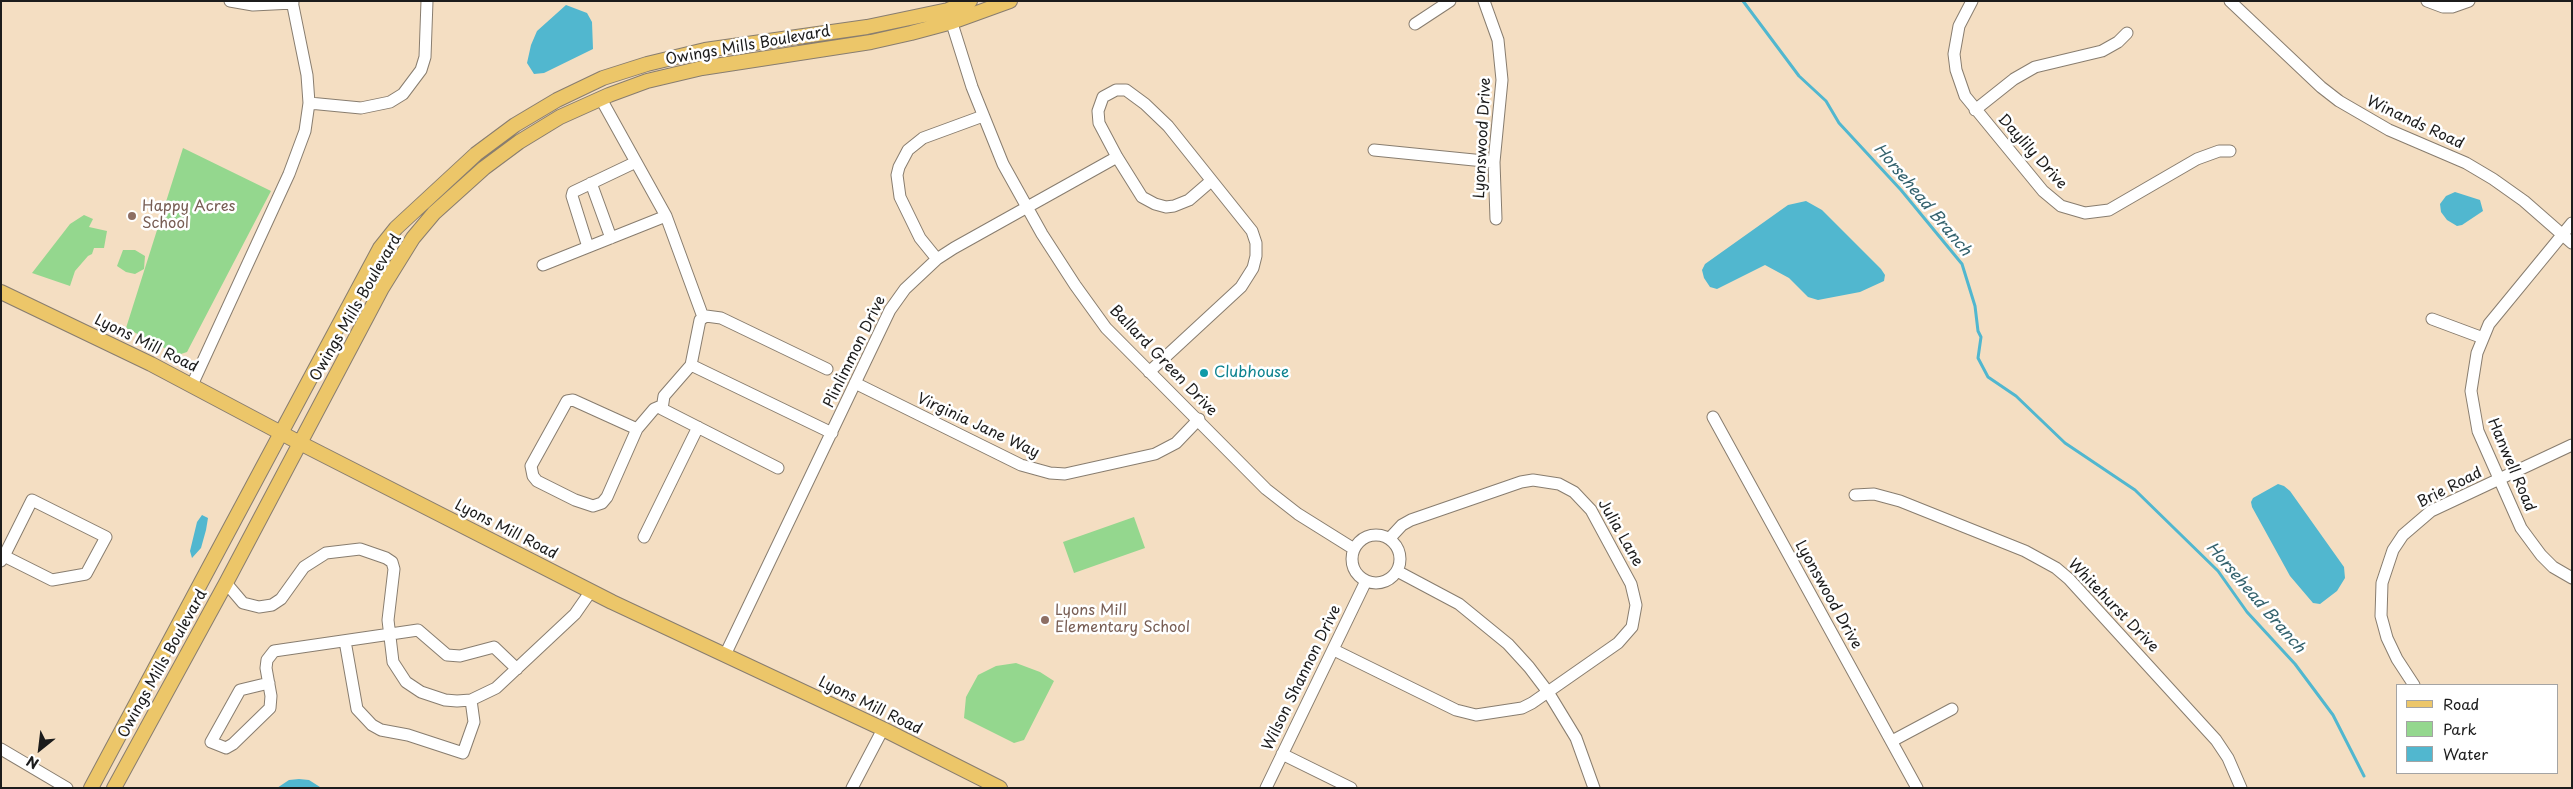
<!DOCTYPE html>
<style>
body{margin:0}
#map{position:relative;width:2573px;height:789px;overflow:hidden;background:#f4dec2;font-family:"Playpen Sans",sans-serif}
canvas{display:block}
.frame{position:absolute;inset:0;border:2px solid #1c1c1c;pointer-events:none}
.legend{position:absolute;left:2396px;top:684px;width:162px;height:90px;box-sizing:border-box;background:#fff;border:1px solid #a4a4a4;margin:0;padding:6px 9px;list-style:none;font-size:15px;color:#1c1c1c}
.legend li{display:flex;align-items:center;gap:10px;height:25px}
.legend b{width:25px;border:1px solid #a4a4a4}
.north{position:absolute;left:15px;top:724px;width:50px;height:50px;-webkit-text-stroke:4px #fff;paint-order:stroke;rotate:209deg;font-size:14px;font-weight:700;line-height:20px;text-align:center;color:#1c1c1c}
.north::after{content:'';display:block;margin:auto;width:18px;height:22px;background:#1c1c1c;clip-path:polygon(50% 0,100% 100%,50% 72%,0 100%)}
</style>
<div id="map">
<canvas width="2573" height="789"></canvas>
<div class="frame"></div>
<ul class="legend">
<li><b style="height:6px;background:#ecc669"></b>Road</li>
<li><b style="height:14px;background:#94d78e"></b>Park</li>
<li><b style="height:14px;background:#51b7cf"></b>Water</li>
</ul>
<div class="north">N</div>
</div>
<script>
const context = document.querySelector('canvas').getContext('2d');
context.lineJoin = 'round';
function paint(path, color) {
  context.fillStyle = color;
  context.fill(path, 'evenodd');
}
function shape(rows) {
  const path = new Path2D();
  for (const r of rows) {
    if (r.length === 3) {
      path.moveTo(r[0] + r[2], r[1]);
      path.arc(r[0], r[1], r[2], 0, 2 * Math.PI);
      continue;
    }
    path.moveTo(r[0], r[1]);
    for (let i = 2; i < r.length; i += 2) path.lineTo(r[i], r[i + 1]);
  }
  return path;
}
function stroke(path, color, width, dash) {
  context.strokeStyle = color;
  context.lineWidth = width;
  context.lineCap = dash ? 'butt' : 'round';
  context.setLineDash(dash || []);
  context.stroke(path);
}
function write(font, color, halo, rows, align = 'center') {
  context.font = font + ' "Playpen Sans",sans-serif';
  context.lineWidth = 5;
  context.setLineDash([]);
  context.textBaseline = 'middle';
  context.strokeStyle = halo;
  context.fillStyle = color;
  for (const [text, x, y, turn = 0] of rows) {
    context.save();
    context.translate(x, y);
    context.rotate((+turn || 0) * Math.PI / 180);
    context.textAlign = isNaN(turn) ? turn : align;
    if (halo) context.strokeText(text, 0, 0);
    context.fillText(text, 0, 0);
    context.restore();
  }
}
paint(shape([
 [183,148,271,191,187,352,178,355,126,328],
 [84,215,93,219,89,227,107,231,104,248,94,248,92,254,88,256,75,271,70,286,32,273,70,224],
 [123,250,135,250,145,256,144,269,135,274,126,272,117,266],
 [1134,517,1145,548,1074,573,1063,542],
 [1016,663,1040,672,1054,681,1024,740,1014,743,964,718,966,697,978,675,996,666]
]), '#94d78e');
paint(shape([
 [566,5,587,13,592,22,593,49,544,73,534,74,527,63,531,45,537,31],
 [2455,192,2480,200,2483,211,2462,225,2457,226,2447,220,2441,212,2440,204,2446,196],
 [1806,201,1822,210,1881,269,1885,275,1884,281,1860,292,1818,300,1808,297,1789,278,1765,265,1717,289,1710,287,1704,278,1702,270,1705,264,1788,205],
 [2278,484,2284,486,2290,491,2344,567,2345,578,2337,591,2320,604,2313,603,2290,576,2252,507,2251,502,2253,498],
 [202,515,208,518,206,530,201,548,192,558,190,551,197,522],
 [299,779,309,780,320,787,277,788,289,780]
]), '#51b7cf');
stroke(shape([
 [1743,1,1799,76,1826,101,1839,123,1901,190,1962,264,1975,306,1978,331,1981,337,1978,358,1988,377,2016,396,2065,443,2135,490,2218,571,2247,612,2295,664,2333,715,2364,776]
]), '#51b7cf', 3);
const minor = shape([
 [230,1,253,5,293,3],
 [1484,1,1498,40,1502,80,1494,162,1496,219],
 [1972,1,1959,26,1954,54,1956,70,1965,96,2043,191,2061,206,2085,213,2109,210,2197,159,2219,151,2230,151],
 [2230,1,2321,87,2339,101,2389,130,2466,163,2493,179,2524,201,2572,243],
 [2427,1,2443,7,2452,7,2469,1],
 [949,14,972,87,1003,164,1042,234,1075,285,1106,328,1266,489,1298,514,1354,549],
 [1415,24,1450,1],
 [601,99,666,216,703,317],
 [309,103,361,108,390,102,403,94,421,70,425,57,427,1],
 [1975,110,2014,79,2035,67,2102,51,2118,42,2127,33],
 [1374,150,1494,162],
 [591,183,611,238],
 [2572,223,2489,324,2477,353,2471,391,2478,431,2521,528,2541,555,2553,567,2572,578],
 [588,247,572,196,573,192,636,162],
 [937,259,920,238,900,197,897,175,899,167,908,150,923,138,983,116],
 [543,265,666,216],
 [2432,319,2483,338],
 [691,365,700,320,706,316,721,318,827,369],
 [1149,372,1241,287,1253,268,1256,256,1256,243,1252,231,1168,126,1145,104,1126,90,1116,90,1103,97,1098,111,1099,123,1117,157,1142,197,1155,204,1166,207,1174,206,1189,200,1211,181],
 [855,383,1021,465,1050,473,1065,474,1155,454,1176,443,1199,419],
 [192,385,289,174,305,131,309,103,307,75,292,1],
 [1713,417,1917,788],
 [637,429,573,400,567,401,531,466,533,476,537,481,575,500,593,506,602,503,607,497,637,429,654,409,661,406],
 [778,468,662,409,664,396,691,365,832,433],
 [1855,495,1874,494,1900,501,2025,551,2056,568,2069,579,2216,740,2228,758,2241,788],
 [1376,559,24],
 [644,537,698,427],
 [1,561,4,556,32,500,106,537,86,574,52,580,4,556],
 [1397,571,1459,604,1508,644,1529,667,1548,692,1576,738,1594,788],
 [226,583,243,603,259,607,272,605,281,599,304,567,326,553,360,549,386,558,392,562,394,569,388,620,393,662,406,682,421,692,445,700,457,701,471,700,496,688,575,614,591,591],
 [345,641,357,709,372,725,381,730,408,735,463,753,474,722,471,700],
 [1334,650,1456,710,1476,715,1522,708,1532,703,1618,643,1632,627,1636,605,1631,584,1591,510,1574,492,1559,484,1533,480,1521,482,1411,520,1402,525,1389,539],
 [725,655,890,310,905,289,937,259,954,248,1117,157],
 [269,683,240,690,211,742,226,748,233,744,270,708,271,696,266,668,267,660,274,651,418,630,447,655,460,656,494,647,517,669],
 [2414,685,2397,659,2387,638,2381,616,2382,583,2393,550,2403,535,2431,511,2572,445],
 [1892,741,1952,709],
 [1,749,67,788],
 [1282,754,1351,788],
 [852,788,883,729],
 [1266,788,1366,581]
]);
const major = shape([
 [1,292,151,364,300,443,612,602,883,729,1000,788],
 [91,788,380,248,396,228,476,154,515,125,557,100,603,78,647,64,705,50,867,27,948,10,970,1],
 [114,788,226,583,382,288,413,238,434,213,484,168,519,142,560,117,609,95,647,81,702,68,871,42,911,33,952,22,1010,1]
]);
stroke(minor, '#887d6f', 13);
stroke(major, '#887d6f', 16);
stroke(minor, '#fff', 11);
stroke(major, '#ecc669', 14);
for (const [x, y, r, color] of [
 [132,216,5,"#8d6e63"],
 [1204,373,5,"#0f9aa8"],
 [1045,620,5,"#8d6e63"]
]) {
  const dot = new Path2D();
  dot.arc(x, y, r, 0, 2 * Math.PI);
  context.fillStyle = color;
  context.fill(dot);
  stroke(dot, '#fff', 2);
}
write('15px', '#1c1c1c', '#fff', [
 ["Owings Mills Boulevard",748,46,-10],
 ["Winands Road",2415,123,25],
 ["Lyonswood Drive",1483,138,-87],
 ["Daylily Drive",2032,152,48],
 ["Owings Mills Boulevard",356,308,-60],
 ["Lyons Mill Road",146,344,26],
 ["Plinlimmon Drive",855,352,-64],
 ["Ballard Green Drive",1163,361,46],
 ["Virginia Jane Way",978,426,25],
 ["Hanwell Road",2511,465,67],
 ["Brie Road",2450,488,-27],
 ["Lyons Mill Road",506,530,27],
 ["Julia Lane",1620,533,60],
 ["Lyonswood Drive",1828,595,61],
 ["Whitehurst Drive",2113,606,46],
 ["Owings Mills Boulevard",163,664,-61],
 ["Wilson Shannon Drive",1302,678,-64],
 ["Lyons Mill Road",870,706,26]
]);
write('15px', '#785e54', '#fff', [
 ["Happy Acres",142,207],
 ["School",142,224],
 ["Lyons Mill",1055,611],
 ["Elementary School",1055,628]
], 'left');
write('15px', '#0d838f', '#fff', [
 ["Clubhouse",1214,373]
], 'left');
write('italic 16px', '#34626d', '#fff', [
 ["Horsehead Branch",1922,200,50],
 ["Horsehead Branch",2255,598,49]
]);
</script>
